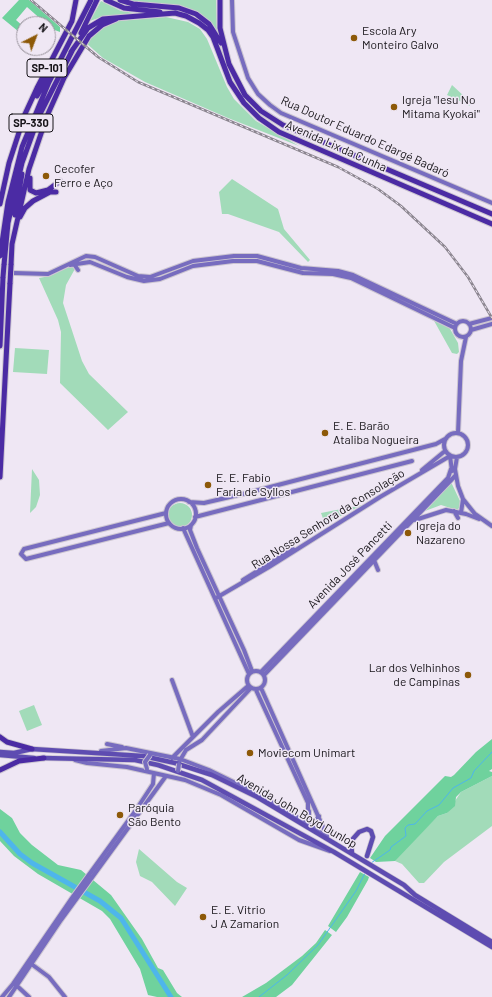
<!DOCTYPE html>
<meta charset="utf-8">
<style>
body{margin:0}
#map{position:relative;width:492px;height:997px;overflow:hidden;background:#efe7f4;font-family:Barlow,sans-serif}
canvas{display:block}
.north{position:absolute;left:16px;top:16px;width:40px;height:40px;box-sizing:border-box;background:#efe7f4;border:1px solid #99939c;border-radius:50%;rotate:42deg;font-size:11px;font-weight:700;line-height:16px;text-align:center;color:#171419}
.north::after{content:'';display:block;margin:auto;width:14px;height:18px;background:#8d5908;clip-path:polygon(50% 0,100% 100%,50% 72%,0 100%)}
</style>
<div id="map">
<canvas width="492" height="997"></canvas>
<div class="north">N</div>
</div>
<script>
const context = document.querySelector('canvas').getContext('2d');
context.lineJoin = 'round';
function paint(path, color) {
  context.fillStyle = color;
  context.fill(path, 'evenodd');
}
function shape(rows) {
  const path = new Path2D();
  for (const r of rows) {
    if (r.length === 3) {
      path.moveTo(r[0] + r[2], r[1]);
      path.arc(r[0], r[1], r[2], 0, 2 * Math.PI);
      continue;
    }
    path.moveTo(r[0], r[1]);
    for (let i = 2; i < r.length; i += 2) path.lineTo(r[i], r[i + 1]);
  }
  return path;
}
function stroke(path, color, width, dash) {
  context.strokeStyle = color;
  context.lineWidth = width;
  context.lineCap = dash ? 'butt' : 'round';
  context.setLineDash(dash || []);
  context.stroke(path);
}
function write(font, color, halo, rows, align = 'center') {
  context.font = font + ' Barlow,sans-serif';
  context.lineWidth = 3;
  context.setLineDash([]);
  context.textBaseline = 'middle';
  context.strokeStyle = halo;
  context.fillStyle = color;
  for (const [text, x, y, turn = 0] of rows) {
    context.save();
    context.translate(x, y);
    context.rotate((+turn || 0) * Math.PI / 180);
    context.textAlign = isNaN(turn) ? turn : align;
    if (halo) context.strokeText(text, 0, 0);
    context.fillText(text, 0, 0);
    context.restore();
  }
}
paint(shape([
 [123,0,216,0,217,33,199,15],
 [101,1,121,11,141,14,104,16,90,21],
 [166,17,188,22,200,29,207,39,227,87,234,99,256,121,299,146,228,118,145,82,103,58,86,43,100,27,117,21],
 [452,85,465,97,470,106,447,95],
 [232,179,278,209,284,229,310,260,308,262,279,232,228,214,222,214,219,192],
 [73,265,76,267,66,285,63,303,82,361,89,374,128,412,108,430,60,383,61,332,58,320,39,278,50,276],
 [433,319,444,323,449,327,458,343,459,352,457,354,452,353],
 [15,348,49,350,47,374,13,372],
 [32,469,39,480,40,495,36,507,30,513],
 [451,482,460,501,459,508,457,510,441,505,425,511],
 [180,515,12],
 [362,505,325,524,321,513],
 [34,705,42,725,27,731,19,711],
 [492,776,492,826,444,862,424,883,419,883,402,864,395,861,396,857,438,816,447,813,461,792],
 [139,849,177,882,187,888,175,906,152,882,140,876,136,862]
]), '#a2dbb9');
paint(shape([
 [19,0,29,0,60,27,60,32,52,29,27,7,16,20,24,27,24,36,2,18],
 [492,739,492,769,489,771,492,772,492,776,461,792,456,797,455,806,447,813,438,816,395,861,376,862,370,858,385,836,445,776,451,777,454,775,476,752],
 [0,809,12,818,20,833,32,845,58,865,81,870,111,895,142,939,158,968,163,970,177,993,182,997,157,997,148,995,140,969,110,919,102,911,38,874,14,856,0,841],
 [360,872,369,877,368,880,347,917,336,932,328,926],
 [325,930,332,935,292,985,276,997,242,997,266,983,302,956,316,943]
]), '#6fd29d');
stroke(shape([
 [371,863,390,850,391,847,406,836,405,828,408,825,415,824,427,811,439,805,453,788,471,778,474,771,492,752],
 [259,997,287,975,318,945,356,891,365,873]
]), '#4eb6eb', 1);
stroke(shape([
 [0,832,20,854,32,863,100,901,121,918,171,997]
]), '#4eb6eb', 5);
stroke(shape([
 [0,272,14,273]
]), '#cfc7d3', 4, [4, 2]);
const secondary = shape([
 [232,0,233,32,248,78,258,94,270,105,281,113,492,203],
 [74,264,78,270],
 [70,265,90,262,127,277,144,281,160,279,193,266,233,261,257,261,303,273,333,274,351,278,455,328],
 [14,273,48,274,86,256,95,257,138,276,150,277,193,261,234,256,257,256,301,268,338,271,353,275,457,324],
 [463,329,8],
 [469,324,492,318],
 [471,330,492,324],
 [456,445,12],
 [458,433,461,361,466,337],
 [450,456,452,471],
 [457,457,455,469,458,486,463,499,475,514,492,526],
 [422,470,445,451],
 [181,514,15],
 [189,502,204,503,247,493,436,444,445,439],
 [454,511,458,518],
 [166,513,24,549,21,554,26,559,169,523],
 [461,513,463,499],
 [195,517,412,461],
 [415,520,446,510,466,514,479,519],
 [191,525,190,530,197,548,244,650,252,671],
 [183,528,249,674],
 [374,560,378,570],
 [243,580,293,549],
 [216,598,269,567,380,497,450,456],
 [256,680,9],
 [261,672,448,478,451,469],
 [264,675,456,475],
 [172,680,193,737],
 [261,688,327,836],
 [256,690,308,803,308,813,299,818],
 [107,744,122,747],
 [101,751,126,748,180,759,209,770,262,796,316,829,326,837],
 [172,758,218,712,248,686],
 [75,760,87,763,127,767,185,780,221,795,299,840,330,851],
 [179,762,186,750,202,740,251,688],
 [309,811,309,821,315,821,319,816],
 [30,963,49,977,65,997],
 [16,985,29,997],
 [2,997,13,984,72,898,136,810,153,784,154,773],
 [9,997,61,920,166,776]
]);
const primary = shape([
 [0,752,14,753,32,749,143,756,175,763,212,775,257,797,404,885,415,895,492,942],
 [0,755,34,758],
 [42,758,135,760,158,765,202,780,334,852,492,947],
 [352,854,351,841,359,832,367,829,371,831,373,837,367,856]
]);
const highway = shape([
 [106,0,124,8,160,12],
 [120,0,133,4,179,8,196,14,209,24,221,43],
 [220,0,220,28,229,64,245,95,261,111,283,125,492,214],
 [81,33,97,0],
 [71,52,88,28,103,19,175,13,186,16,199,23,208,30,213,37,230,82,244,103,259,118,279,132,492,224],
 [37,96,53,68],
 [30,178,30,190,36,193,48,190,60,181],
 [0,204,9,163,25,114,37,88,72,21,76,0],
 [15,215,22,174],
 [20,217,25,208,33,201,50,192,56,192],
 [0,256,8,202,22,147,49,82,91,0],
 [4,265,8,223,22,163,39,116,73,49],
 [11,265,12,244,29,169,47,116,64,78,89,36,102,25,116,19],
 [0,346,3,277],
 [0,477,10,283],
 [0,737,7,742,32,749],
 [0,770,19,761,44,758]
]);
stroke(secondary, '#ccc5d1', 6);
stroke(primary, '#ccc5d1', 6);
stroke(highway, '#ccc5d1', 7);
stroke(secondary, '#776cbf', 4);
stroke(primary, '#5e4cb1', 4.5);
stroke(highway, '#4b2ba4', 5);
const rail = shape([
 [31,0,98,57,138,82,338,167,378,189,401,206,445,247,468,277,492,318]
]);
stroke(rail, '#8b858f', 2.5);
stroke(rail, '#efe7f4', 1, [3]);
const secondaryBridge = shape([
 [147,769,145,762,150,755],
 [178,771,179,764]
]);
const highwayBridge = shape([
 [3,277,4,265],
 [10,283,11,265]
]);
stroke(secondaryBridge, '#ccc5d1', 6, []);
stroke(highwayBridge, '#ccc5d1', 7, []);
stroke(secondaryBridge, '#776cbf', 4);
stroke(highwayBridge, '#4b2ba4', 5);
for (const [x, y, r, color] of [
 [354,38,4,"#8d5908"],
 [394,107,4,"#8d5908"],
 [46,176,4,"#8d5908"],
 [325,433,4,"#8d5908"],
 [208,485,4,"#8d5908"],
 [408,533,4,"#8d5908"],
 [468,675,4,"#8d5908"],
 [250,753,4,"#8d5908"],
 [120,815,4,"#8d5908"],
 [203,917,4,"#8d5908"]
]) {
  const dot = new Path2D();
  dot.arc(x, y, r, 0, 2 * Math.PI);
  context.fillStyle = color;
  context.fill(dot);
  stroke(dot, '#efe7f4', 1.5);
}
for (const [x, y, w] of [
 [47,68,40],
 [31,123,44]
]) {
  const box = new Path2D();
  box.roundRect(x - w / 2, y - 9, w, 18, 3);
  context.fillStyle = '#efe7f4';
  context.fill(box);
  stroke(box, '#171419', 1);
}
write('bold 11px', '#171419', null, [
 ["SP-101",47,68],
 ["SP-330",31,123]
]);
write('12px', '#171419', '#efe7f4', [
 ["Escola Ary",362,31],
 ["Monteiro Galvo",362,45],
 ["Igreja \"Iesu No",402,100],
 ["Mitama Kyokai\"",402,114],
 ["Cecofer",54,169],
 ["Ferro e Aço",54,183],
 ["E. E. Barão",333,426],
 ["Ataliba Nogueira",333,440],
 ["E. E. Fabio",216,478],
 ["Faria de Syllos",216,492],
 ["Igreja do",416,526],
 ["Nazareno",416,540],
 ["Lar dos Velhinhos",460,668,"right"],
 ["de Campinas",460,682,"right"],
 ["Moviecom Unimart",258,753],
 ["Paróquia",128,808],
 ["São Bento",128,822],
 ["E. E. Vitrio",211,910],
 ["J A Zamarion",211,924]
], 'left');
write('12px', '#171419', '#efe7f4', [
 ["Rua Doutor Eduardo Edargé Badaró",365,137,24],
 ["Avenida Lix da Cunha",336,146,24],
 ["Rua Nossa Senhora da Consolação",328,519,-32],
 ["Avenida José Pancetti",350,565,-46],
 ["Avenida John Boyd Dunlop",297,811,30]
]);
</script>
